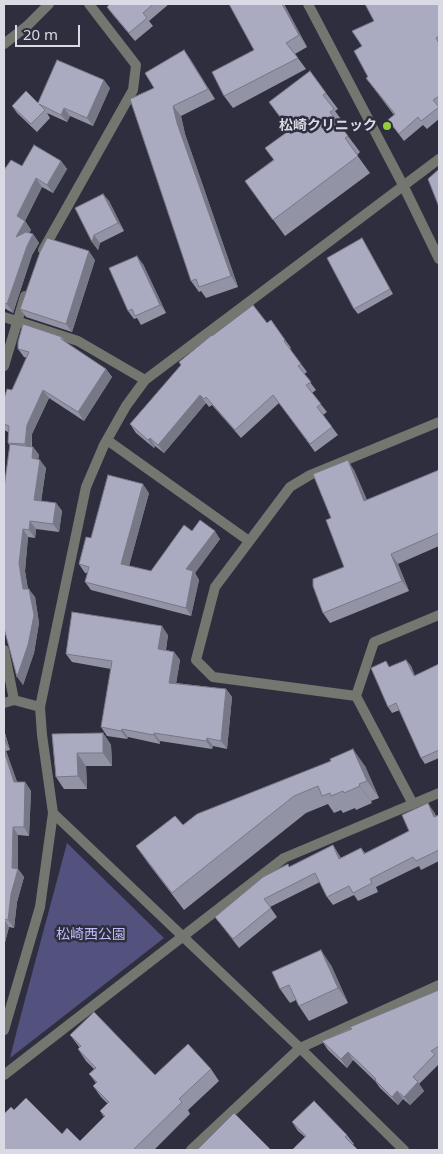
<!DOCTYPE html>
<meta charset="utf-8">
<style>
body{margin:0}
#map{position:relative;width:443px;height:1154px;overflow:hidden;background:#2e2e3f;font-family:"Noto Sans",sans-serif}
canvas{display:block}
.frame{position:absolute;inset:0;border:5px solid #dadae5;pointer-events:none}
.scale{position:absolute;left:15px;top:25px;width:65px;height:22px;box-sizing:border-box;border:2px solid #dadae5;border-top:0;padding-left:6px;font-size:15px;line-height:18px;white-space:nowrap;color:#dadae5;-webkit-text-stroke:4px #2e2e3f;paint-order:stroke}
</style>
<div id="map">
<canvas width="443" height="1154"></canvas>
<div class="frame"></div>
<div class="scale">20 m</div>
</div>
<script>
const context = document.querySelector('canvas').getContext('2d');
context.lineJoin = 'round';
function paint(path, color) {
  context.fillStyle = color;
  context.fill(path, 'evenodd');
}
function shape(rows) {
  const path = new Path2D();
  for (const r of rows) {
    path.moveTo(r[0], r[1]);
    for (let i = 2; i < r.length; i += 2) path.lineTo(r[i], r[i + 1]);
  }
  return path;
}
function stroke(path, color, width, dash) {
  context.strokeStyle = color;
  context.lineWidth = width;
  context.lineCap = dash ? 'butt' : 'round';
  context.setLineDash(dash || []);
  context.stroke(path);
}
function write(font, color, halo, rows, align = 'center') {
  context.font = font + ' "Noto Sans","Noto Sans JP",sans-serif';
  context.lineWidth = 5;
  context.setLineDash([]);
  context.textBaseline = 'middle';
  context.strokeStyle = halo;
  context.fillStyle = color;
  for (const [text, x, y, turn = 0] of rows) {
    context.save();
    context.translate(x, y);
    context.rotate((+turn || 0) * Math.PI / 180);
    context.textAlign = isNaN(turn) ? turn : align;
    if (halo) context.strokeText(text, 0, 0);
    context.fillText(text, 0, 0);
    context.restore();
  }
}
paint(shape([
 [67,843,164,938,10,1058,18,1026]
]), '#53527e');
stroke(shape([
 [4,44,27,26,49,4],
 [43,250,133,90,136,65,89,4],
 [4,317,78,341,145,380],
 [4,366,25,296],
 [107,440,249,541],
 [4,650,14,700,40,707],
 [356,696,213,677,196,660,215,587,290,487,310,475,439,422],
 [4,703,14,700],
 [413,804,356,696,374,642,439,615],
 [53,813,300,1048,404,1150],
 [4,1030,40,907,53,813,42,735,40,707,86,487,104,445,126,406,145,380,439,159],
 [4,1075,284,858,439,793],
 [191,1150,300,1048,439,985]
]), '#73776f', 10);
stroke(shape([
 [308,4,404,187,439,259]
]), '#73776f', 10);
paint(shape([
 [110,4,169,4,149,21,153,26,135,41,113,15,107,7],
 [284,4,307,47,295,54,306,69,233,108,224,96],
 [439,4,439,119,427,129,423,125,404,141,388,120,394,115,366,78,368,77,362,46,374,21],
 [184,50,215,99,181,116,185,134,238,287,206,298,201,291,199,292,191,281,154,88],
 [110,88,93,126,70,116,67,122,47,113,50,118,37,132,17,113,12,106,38,103],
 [326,93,338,109,335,111,346,126,342,128,360,152,357,155,370,173,285,236,245,181,273,160,290,131,269,102],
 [61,161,67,169,53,193,42,187,25,221,31,230,29,233,33,234,39,243,32,255,13,313,4,308,4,170,22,166],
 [103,194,109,201,124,231,100,243,98,250,92,242],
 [362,238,393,294,358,314,354,309],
 [95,260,72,332,26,317,20,309],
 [143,264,166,313,141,325,137,318,134,319,128,311],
 [271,320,291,348,290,349,307,372,304,374,316,390,312,393,327,412,323,415,338,435,315,452,279,403,241,438,212,405,209,407,206,403,164,453,155,446,154,448,136,433,130,424,212,336,267,323],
 [62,337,65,342,106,369,112,377,84,421,49,398,32,434,32,447,33,447,39,455,38,459,46,468,41,501,56,503,62,511,59,532,36,529,35,538,28,537,25,571,28,589,35,597,39,623,34,653,23,685,4,630,4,488,10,446,8,443,8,432,4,430,4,399,12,390,27,358,24,357,18,349],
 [354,470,367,500,439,470,439,546,398,564,409,591,330,623,323,613,344,567,331,518],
 [149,493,129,566,151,571,192,531,220,539,195,573,199,580,191,616,91,590,85,582,88,573,85,573,79,564,91,538],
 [168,635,166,650,174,652,180,660,176,683,226,689,232,697,227,749,213,746,212,749,160,741,160,744,128,737,127,739,107,736,101,727,111,669,72,662,66,654],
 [406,660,411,666,415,676,439,664,439,758,425,764,421,758,400,710,392,713,388,707,390,667],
 [4,730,10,750,6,751,17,782,25,782,31,791,29,836,18,835,18,869,24,877,17,902,14,928,9,927,4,946],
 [103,733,111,745,112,766,86,766,87,789,64,789,56,777,52,734],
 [365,766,379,798,371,801,372,803,356,810,355,808,343,813,341,810,334,813,328,804,306,813,184,910,148,863,136,846,183,825],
 [434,812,436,816,439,815,439,861,421,870,419,866,376,887,378,892,358,901,354,895,333,905,327,897,320,882,270,907,277,917,239,948,215,917,290,867,333,845,341,858,361,848,365,853,409,831],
 [331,965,348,1003,309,1021,299,1006,296,1000,290,1003,280,989],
 [439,990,439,1057,438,1058,439,1060,439,1064,419,1084,424,1091,410,1105,403,1099,398,1105,380,1088,375,1081,353,1060,347,1068,328,1050,322,1041],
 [70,1035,155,1075,211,1069,219,1081,188,1110,190,1114,154,1150,4,1150,14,1110,62,1134,80,1141,104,1117,100,1111,108,1104,101,1097,93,1086,96,1083,89,1074,94,1069,86,1061,78,1049,80,1048],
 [292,1122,347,1135,354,1144,353,1145,305,1137,298,1131]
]), '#9293a5');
paint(shape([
 [282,4,284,4,307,47,299,35],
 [184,50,191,60,215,99,208,89],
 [104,80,110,88,93,126,87,118],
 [173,106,181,116,185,134,238,287,231,276,177,123],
 [64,108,70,116,67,122,61,115],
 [61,161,67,169,53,193,47,185],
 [36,178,42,187,23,224,17,216],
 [103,194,109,201,124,231,118,223],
 [25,221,31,230,22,246,16,237],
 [33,234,39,243,32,255,13,313,7,304,27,246],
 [94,235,100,243,98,250,92,242],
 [89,251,95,260,72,332,66,324],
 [137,256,143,264,166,313,160,305],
 [106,369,112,377,84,421,78,412],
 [43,390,49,398,32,434,31,452,25,444,27,425],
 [200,395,206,403,164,453,158,445],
 [150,438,155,446,154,448,148,440],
 [33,447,39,455,37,467,32,458],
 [40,460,46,468,40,509,34,500],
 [348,460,354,470,371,511,364,501],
 [143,484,149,493,127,573,121,564],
 [56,503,62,511,59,532,53,524],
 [30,521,36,529,35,538,29,530],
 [23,529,28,537,25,571,29,598,23,589,19,563],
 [215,531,220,539,195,573,199,580,191,616,186,608,186,569],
 [391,554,398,564,409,591,402,581],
 [29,589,35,597,39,623,34,653,23,685,17,677],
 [162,626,168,635,164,658,158,649],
 [174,652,180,660,175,691,169,683],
 [406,660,411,666,418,683,414,676],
 [226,689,232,697,227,749,221,741],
 [122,729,128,737,127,739,121,731],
 [4,730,10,750,4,741],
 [103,733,111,745,112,766,103,753],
 [154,733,160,741,160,744,154,735],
 [207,738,213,746,212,749,206,741],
 [4,747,6,751,20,790,14,782,4,751],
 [353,749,365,766,379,798,367,781],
 [77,753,86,766,87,789,78,776],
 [25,782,31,791,29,836,24,827],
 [359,784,371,801,372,803,360,786],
 [428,803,434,812,439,825,434,817],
 [13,827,18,835,18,869,24,877,17,902,14,928,8,920,12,868],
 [333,845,338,854,345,867,339,859],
 [4,919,9,927,4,946],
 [321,950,331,965,348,1003,338,988],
 [348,1052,353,1060,347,1068,341,1059],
 [418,1082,424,1091,410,1105,404,1097],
 [397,1091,403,1099,398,1105,392,1097]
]), '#777886');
const building = shape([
 [110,4,153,4,143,13,147,18,129,33,107,7,110,4],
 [229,4,282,4,299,35,286,43,298,58,224,96,212,72,254,50,229,4],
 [365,4,439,4,439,36,436,38,439,43,439,96,433,100,439,107,421,121,418,117,399,134,388,120,395,114,366,78,368,77,354,51,362,46,352,31,374,21,365,4],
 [184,50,208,89,173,106,177,123,231,276,199,287,196,279,191,281,130,99,154,88,145,73,184,50],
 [57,60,104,80,87,118,64,108,61,115,39,104,45,110,31,124,12,106,26,91,38,103,57,60],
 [310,71,326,93,323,95,334,109,330,112,348,136,345,138,358,156,273,220,245,181,274,160,265,148,290,130,269,102,310,71],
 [34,145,61,161,47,185,36,178,17,216,25,221,16,237,26,232,33,234,27,246,7,304,4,303,4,170,11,160,22,166,34,145],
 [439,169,439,207,428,179,439,169],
 [103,194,118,223,94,235,92,242,75,208,103,194],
 [47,238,89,251,66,324,20,309,40,252,47,238],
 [362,238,390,289,354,309,327,258,362,238],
 [137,256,160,305,135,316,132,309,128,311,109,268,137,256],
 [253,305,267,323,271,320,285,340,284,341,301,364,298,366,311,382,306,385,321,404,317,407,332,427,310,444,273,395,235,430,206,397,204,399,200,395,158,445,150,438,148,440,130,424,181,365,179,362,212,335,212,336,253,305],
 [23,324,62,337,61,339,106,369,78,412,43,390,27,425,25,444,8,443,9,426,4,424,4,399,7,389,12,390,29,352,18,349,18,342,23,324],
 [10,444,33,447,32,458,40,460,34,500,56,503,53,524,30,521,29,530,23,529,19,563,23,589,29,589,34,615,28,645,17,677,4,628,4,488,10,444],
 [348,460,364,501,439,470,439,533,391,554,402,581,323,613,313,586,313,579,344,567,326,520,331,518,313,474,348,460],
 [108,475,143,484,121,564,151,571,184,525,192,531,200,520,215,531,186,569,193,571,186,608,85,582,89,567,79,564,86,537,91,538,108,475],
 [72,612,162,626,158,649,174,652,169,683,226,689,221,741,207,738,206,741,154,733,154,735,122,729,121,731,101,727,112,661,66,654,72,612],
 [406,660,414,676,439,664,439,750,421,758,396,703,388,707,371,668,386,661,389,667,406,660],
 [103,733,103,753,77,753,78,776,56,777,52,734,103,733],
 [353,749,367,781,359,784,360,786,344,793,343,791,331,796,330,793,322,796,318,786,294,796,172,893,136,846,175,816,183,825,197,814,331,761,330,759,353,749],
 [4,751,14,782,25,782,24,827,13,827,12,868,18,869,11,894,8,920,4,919,4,751],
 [428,803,434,817,439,815,439,850,416,861,413,857,370,879,372,883,353,893,349,886,327,897,315,873,264,899,271,908,233,939,215,917,263,877,288,864,289,867,333,845,339,859,361,848,364,854,409,831,402,815,428,803],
 [321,950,338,988,299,1006,289,985,280,989,272,972,321,950],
 [439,990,439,1046,431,1051,435,1054,413,1077,418,1082,404,1097,397,1091,392,1097,375,1080,376,1079,348,1052,341,1059,322,1041,352,1029,350,1027,439,990],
 [94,1012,155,1075,188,1044,211,1069,179,1099,182,1102,133,1150,4,1150,4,1114,11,1107,14,1110,26,1098,62,1134,67,1128,80,1141,105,1116,100,1111,109,1102,93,1086,97,1082,89,1074,96,1068,78,1049,81,1046,70,1035,94,1012],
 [314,1101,347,1135,345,1137,358,1150,292,1150,306,1136,292,1122,314,1101],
 [234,1113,271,1150,197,1150,234,1113]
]);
paint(building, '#aaabc0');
stroke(building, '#777886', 1);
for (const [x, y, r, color] of [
 [387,126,5,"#95cc3a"]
]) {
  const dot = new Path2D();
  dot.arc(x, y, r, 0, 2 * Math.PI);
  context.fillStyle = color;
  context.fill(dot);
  stroke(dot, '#2e2e3f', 2);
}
write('bold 14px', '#dadae5', '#2e2e3f', [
 ["松崎クリニック",377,126]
], 'right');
write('14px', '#bdbdf7', '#2e2e3f', [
 ["松崎西公園",91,935]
]);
</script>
